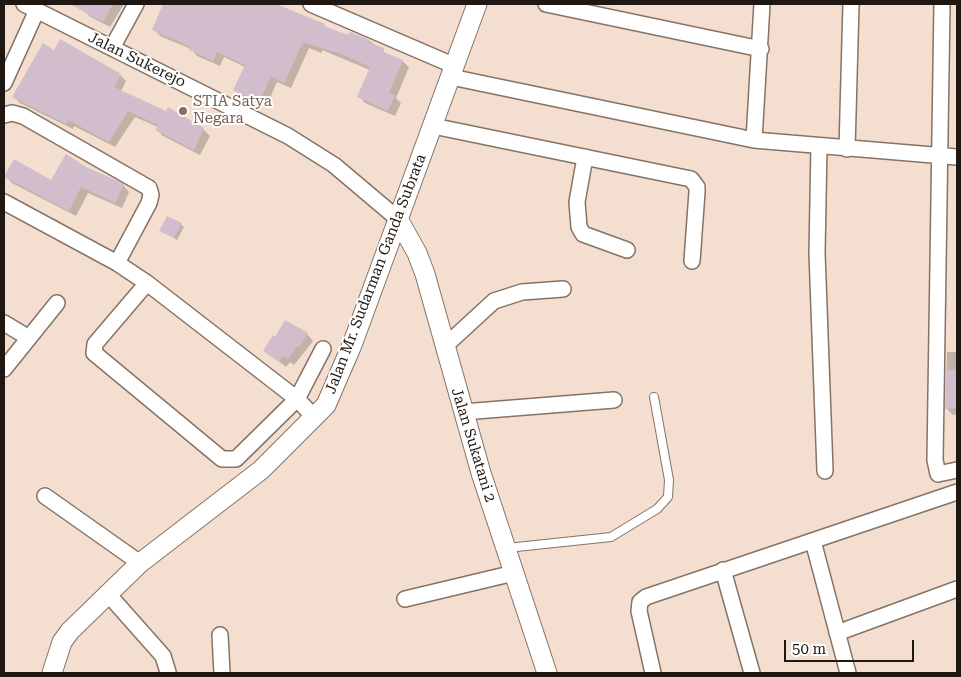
<!DOCTYPE html>
<style>
body{margin:0}
#map{position:relative;width:961px;height:677px;overflow:hidden;background:#f3decf;font-family:"Roboto Serif",serif}
canvas{display:block}
.frame{position:absolute;inset:0;border:5px solid #1f1812;pointer-events:none}
.scale{position:absolute;left:784px;top:640px;width:130px;height:22px;box-sizing:border-box;border:2px solid #1f1812;border-top:0;padding-left:6px;font-size:15px;line-height:18px;white-space:nowrap;color:#1f1812;-webkit-text-stroke:4px #fff;paint-order:stroke}
</style>
<div id="map">
<canvas width="961" height="677"></canvas>
<div class="frame"></div>
<div class="scale">50 m</div>
</div>
<script>
const context = document.querySelector('canvas').getContext('2d');
context.lineJoin = 'round';
function paint(path, color) {
  context.fillStyle = color;
  context.fill(path, 'evenodd');
}
function shape(rows) {
  const path = new Path2D();
  for (const r of rows) {
    path.moveTo(r[0], r[1]);
    for (let i = 2; i < r.length; i += 2) path.lineTo(r[i], r[i + 1]);
  }
  return path;
}
function stroke(path, color, width, dash) {
  context.strokeStyle = color;
  context.lineWidth = width;
  context.lineCap = dash ? 'butt' : 'round';
  context.setLineDash(dash || []);
  context.stroke(path);
}
function write(font, color, halo, rows, align = 'center') {
  context.font = font + ' "Roboto Serif",serif';
  context.lineWidth = 4;
  context.setLineDash([]);
  context.textBaseline = 'middle';
  context.strokeStyle = halo;
  context.fillStyle = color;
  for (const [text, x, y, turn = 0] of rows) {
    context.save();
    context.translate(x, y);
    context.rotate((+turn || 0) * Math.PI / 180);
    context.textAlign = isNaN(turn) ? turn : align;
    if (halo) context.strokeText(text, 0, 0);
    context.fillText(text, 0, 0);
    context.restore();
  }
}
paint(shape([
 [86,4,124,4,110,27,89,16,83,9],
 [168,4,274,4,324,25,329,30,368,40,390,56,402,61,409,67,396,98,401,103,395,116,365,103,359,96,370,70,322,50,322,53,309,48,291,88,277,82,266,107,241,96,235,90,245,67,224,57,220,66,197,56,191,49,160,36,154,29],
 [54,51,120,75,126,81,121,91,203,129,210,136,200,155,163,136,157,130,158,127,135,117,115,147,74,126,73,129,20,103,14,97],
 [86,168,123,185,129,192,122,208,88,193,76,216,12,183,6,177,52,181],
 [181,224,184,227,177,240,161,230],
 [307,334,313,341,294,365,290,362,286,367,265,350,276,339],
 [947,352,957,352,957,414,953,415,946,408]
]), '#0003');
paint(shape([
 [70,4,113,4,103,22],
 [163,4,276,4,325,24,324,26,348,35,350,32,368,39,368,42,384,48,383,52,403,60,389,93,395,95,388,111,357,97,370,67,341,54,303,42,284,83,271,76,259,102,233,90,245,65,217,52,213,61,189,50,191,47,152,30],
 [60,39,121,74,114,87,166,111,168,107,204,128,194,150,155,130,158,125,128,111,109,142,68,120,66,124,12,97,43,43,54,50],
 [66,154,86,167,124,184,115,203,81,187,69,211,4,177,14,159,51,180],
 [167,216,182,223,174,238,159,231],
 [285,320,308,333,299,347,297,346,288,359,283,356,279,362,263,351,273,335,275,337],
 [946,370,957,370,957,408,945,409]
]), '#d2bdcc');
const service = shape([
 [507,548,611,537,657,509,668,497,669,480,654,397]
]);
const minor = shape([
 [24,4,288,136,334,165,398,219],
 [311,4,455,66],
 [546,4,761,49],
 [942,4,935,460,938,474,957,470],
 [112,48,136,4],
 [451,77,754,140,957,157],
 [4,83,37,10],
 [4,115,12,113,23,116,149,188,151,195,149,203,117,263],
 [433,126,691,179,697,187,697,192,692,261],
 [754,140,762,4],
 [819,146,817,253,825,471],
 [847,149,851,4],
 [585,157,577,202,579,227,583,234,627,250],
 [4,202,117,263,147,283,297,399,315,418],
 [147,283,95,344,94,353,222,459,236,459,297,399,323,349],
 [4,323,29,338],
 [444,347,494,301,522,292,563,289],
 [4,369,57,303],
 [463,412,614,400],
 [45,496,140,563],
 [813,541,848,673],
 [723,570,752,673],
 [108,594,163,656,168,672],
 [405,599,514,573],
 [837,633,957,589],
 [220,635,222,673],
 [653,673,639,611,640,602,646,597,957,492]
]);
const tertiary = shape([
 [398,219,417,253,425,274,481,473,547,673],
 [52,673,62,642,70,631,140,563,261,470,326,405,352,345,477,4]
]);
stroke(service, '#857365', 10);
stroke(minor, '#857365', 18);
stroke(tertiary, '#857365', 21);
stroke(service, '#fff', 8);
stroke(minor, '#fff', 15);
stroke(tertiary, '#fff', 19);
for (const [x, y, r, color] of [
 [183,111,5,"#8d6e63"]
]) {
  const dot = new Path2D();
  dot.arc(x, y, r, 0, 2 * Math.PI);
  context.fillStyle = color;
  context.fill(dot);
  stroke(dot, '#fff', 2);
}
write('15px', '#1f1812', '#fff', [
 ["Jalan Sukerejo",137,60,26],
 ["Jalan Mr. Sudarman Ganda Subrata",376,274,-69],
 ["Jalan Sukatani 2",473,445,73]
]);
write('15px', '#785e54', '#fff', [
 ["STIA Satya",193,102],
 ["Negara",193,119]
], 'left');
</script>
